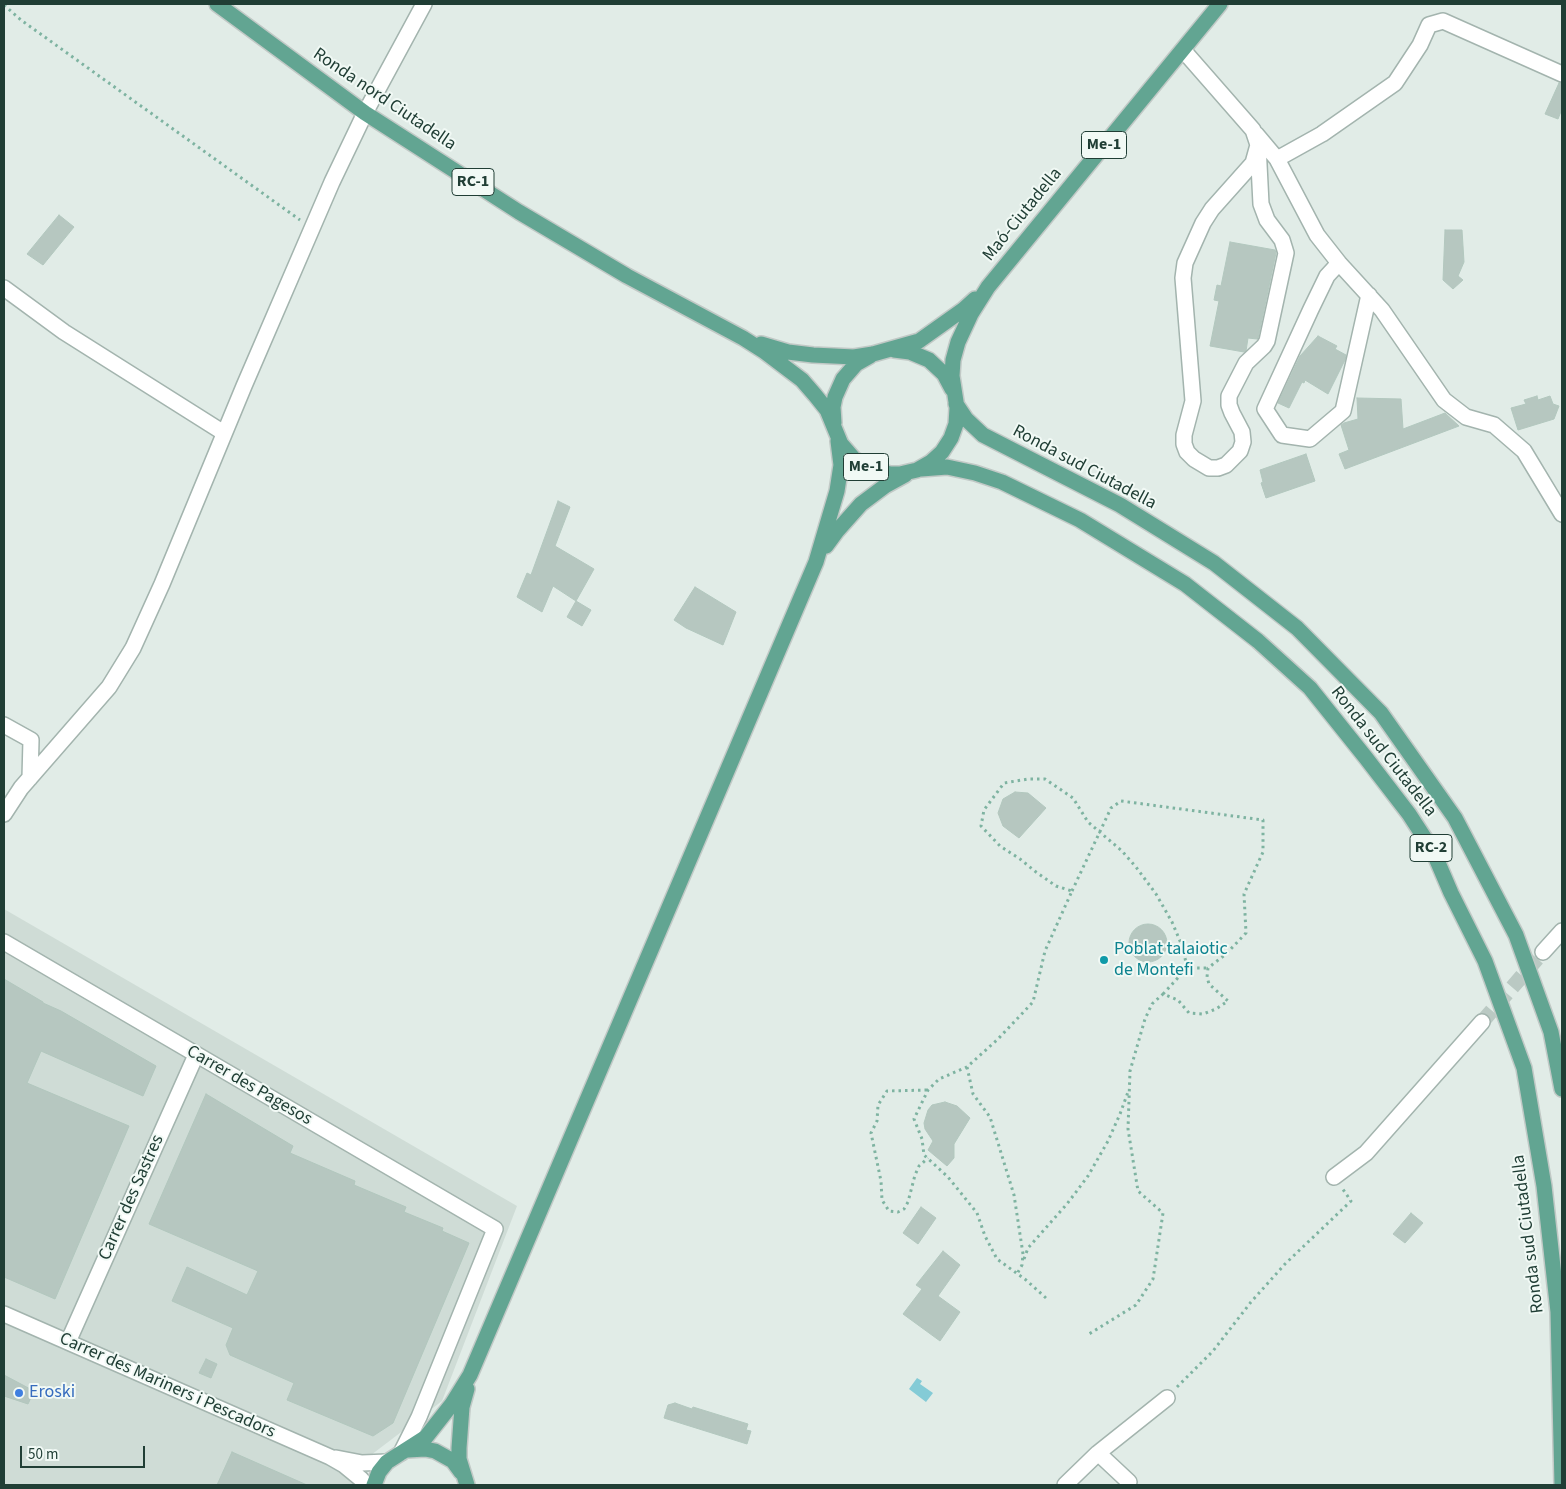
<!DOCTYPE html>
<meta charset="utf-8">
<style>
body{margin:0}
#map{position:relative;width:1566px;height:1489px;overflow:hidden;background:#e1ece7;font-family:"Source Sans 3",sans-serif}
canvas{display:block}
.frame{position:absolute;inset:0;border:5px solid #203e35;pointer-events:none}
.scale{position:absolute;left:20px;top:1446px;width:125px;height:22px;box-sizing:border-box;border:2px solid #203e35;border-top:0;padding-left:6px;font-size:15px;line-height:18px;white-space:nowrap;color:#203e35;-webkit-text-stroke:4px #f1f9f5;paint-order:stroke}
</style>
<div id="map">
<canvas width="1566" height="1489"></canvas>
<div class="frame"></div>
<div class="scale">50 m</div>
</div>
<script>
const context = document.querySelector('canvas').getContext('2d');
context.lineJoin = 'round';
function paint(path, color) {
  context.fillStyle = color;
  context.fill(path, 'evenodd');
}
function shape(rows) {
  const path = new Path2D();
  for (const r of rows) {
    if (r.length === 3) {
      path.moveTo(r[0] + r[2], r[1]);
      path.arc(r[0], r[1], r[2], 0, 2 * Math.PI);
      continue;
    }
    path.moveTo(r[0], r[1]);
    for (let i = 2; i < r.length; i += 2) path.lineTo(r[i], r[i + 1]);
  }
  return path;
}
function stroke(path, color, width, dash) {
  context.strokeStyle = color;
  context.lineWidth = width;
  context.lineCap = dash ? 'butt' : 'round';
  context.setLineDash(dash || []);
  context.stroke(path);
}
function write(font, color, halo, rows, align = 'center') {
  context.font = font + ' "Source Sans 3",sans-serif';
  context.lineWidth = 4;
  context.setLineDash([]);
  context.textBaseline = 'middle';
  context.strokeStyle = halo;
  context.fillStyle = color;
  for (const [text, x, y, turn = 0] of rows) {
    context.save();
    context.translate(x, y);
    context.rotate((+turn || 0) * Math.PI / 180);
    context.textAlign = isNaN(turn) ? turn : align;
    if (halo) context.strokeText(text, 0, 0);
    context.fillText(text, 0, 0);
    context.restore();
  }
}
paint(shape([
 [4,909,517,1206,442,1401,371,1455,360,1485,4,1485]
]), '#cfdcd6');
paint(shape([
 [917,1378,922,1381,920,1384,933,1393,926,1402,909,1389]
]), '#84cbd6');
const building = shape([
 [1559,83,1562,83,1562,109,1558,119,1545,114,1559,83],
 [59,215,74,227,43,265,27,254,59,215],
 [1445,230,1462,230,1464,262,1458,276,1463,280,1453,289,1443,280,1445,230],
 [1230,242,1275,250,1276,253,1258,338,1257,339,1248,338,1246,351,1244,352,1210,346,1219,301,1214,300,1217,285,1221,286,1230,242],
 [1318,336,1337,346,1335,349,1346,355,1345,360,1328,394,1305,380,1304,383,1302,382,1289,408,1278,403,1300,356,1318,336],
 [1537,396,1538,400,1550,396,1553,404,1559,406,1554,419,1518,430,1511,408,1526,404,1524,400,1537,396],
 [1357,398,1401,399,1403,429,1445,413,1459,426,1345,469,1339,454,1349,450,1341,425,1344,423,1358,419,1357,398],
 [1306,454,1315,481,1266,498,1261,483,1263,482,1260,470,1306,454],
 [558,501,570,507,555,546,594,569,576,601,553,586,542,612,517,597,527,573,531,575,558,501],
 [695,587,736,612,723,645,686,628,674,620,695,587],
 [576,601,591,610,582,626,567,617,576,601],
 [1015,792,1028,793,1046,808,1019,838,1003,826,998,813,1003,799,1015,792],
 [1148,943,19],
 [4,979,43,1002,43,1003,61,1011,156,1066,143,1096,41,1051,27,1083,129,1126,55,1299,4,1277,4,979],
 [206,1094,293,1146,290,1153,355,1181,354,1185,406,1207,404,1212,443,1228,442,1231,469,1243,393,1423,373,1436,287,1400,294,1383,230,1355,226,1345,233,1328,172,1301,187,1267,247,1295,258,1271,149,1224,206,1094],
 [945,1102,957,1106,970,1118,954,1144,954,1158,947,1166,928,1150,933,1141,925,1129,924,1123,928,1110,932,1105,945,1102],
 [921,1207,936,1218,918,1244,903,1233,921,1207],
 [1411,1213,1423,1223,1405,1243,1393,1234,1411,1213],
 [943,1251,960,1265,938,1296,960,1312,940,1341,903,1314,922,1289,916,1285,943,1251],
 [206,1359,217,1364,211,1378,199,1373,206,1359],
 [4,1375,34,1391,28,1404,4,1396,4,1375],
 [675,1403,692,1409,693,1407,748,1424,746,1430,751,1431,747,1444,664,1418,668,1405,675,1403],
 [232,1452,307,1485,217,1485,232,1452]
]);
paint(building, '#b6c7c0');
stroke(building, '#b2c7be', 1);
stroke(shape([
 [1482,1022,1543,952]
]), '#bac9c3', 15, [15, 8]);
const minor = shape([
 [1183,50,1253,130,1258,145,1253,163,1212,209,1203,223,1185,263,1183,278,1193,401,1184,435,1184,444,1187,452,1194,459,1209,468,1218,468,1226,465,1240,451,1243,442,1242,432,1232,413,1229,405,1229,396,1246,363,1264,346,1267,341,1286,253,1282,240,1267,220,1261,204,1258,145],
 [1256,134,1277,159,1322,134,1395,83,1420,45,1429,25,1443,21,1562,74],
 [1277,159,1317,235,1339,263,1382,310,1444,400,1466,417,1494,425,1524,451,1562,514],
 [1339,263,1327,276,1311,309,1265,409,1282,435,1310,439,1343,411,1369,295],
 [4,288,64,332,224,433],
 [4,725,31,740,30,778],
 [4,814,21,788,109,687,133,648,162,584,244,386,332,182,365,113,424,4],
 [4,942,495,1229,419,1417,401,1453],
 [1543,952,1562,931],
 [1334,1177,1366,1153,1482,1022],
 [4,1314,330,1457,344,1465,361,1479,366,1485],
 [68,1342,196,1055],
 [1098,1453,1129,1482],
 [336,1458,362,1463,387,1462],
 [1065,1485,1098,1453,1167,1398]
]);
const major = shape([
 [217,4,365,113,519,212,627,276,743,338,765,352,802,380,815,395,827,410,841,444,854,459,871,469,890,474,900,474,917,470,931,462,942,452,951,438,956,424,957,408,952,376,953,360,958,342,971,314,988,287,1220,4],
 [761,344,788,352,813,355,854,357,873,354,919,341,964,309,975,299],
 [894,350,910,352,929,360,944,374,952,389],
 [956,404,966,419,983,435,1120,505,1214,563,1297,628,1381,713,1455,818,1516,935,1551,1032,1562,1089],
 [834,423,833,407,835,397,843,379,856,364,870,356],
 [921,469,947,467,975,473,1002,482,1080,520,1185,584,1258,641,1310,688,1366,758,1409,814,1433,851,1451,893,1485,961,1524,1068,1544,1186,1558,1312,1562,1485],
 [826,546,837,531,861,504,885,486,905,475],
 [408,1450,425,1449,435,1451,453,1461,461,1472],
 [374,1485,379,1472,387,1462,426,1437,452,1404,470,1375,816,562,837,491,841,465,838,441],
 [467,1485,459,1459,459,1448,462,1407,467,1389]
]);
stroke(minor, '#a3b4ae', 18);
stroke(major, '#c1c9c6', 18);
stroke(shape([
 [4,5,21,20,300,220],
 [1072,891,1111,808,1121,801,1263,820,1263,852,1244,894,1246,933,1226,954,1208,968,1207,977,1209,984,1228,1001,1216,1009,1203,1014,1189,1013,1178,1000,1163,994,1152,1004,1145,1019,1130,1071,1128,1129,1138,1191,1163,1213,1153,1279,1136,1305,1089,1334],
 [1163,994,1187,968,1208,968],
 [967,1067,973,1094,990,1117,1014,1195,1023,1254,1022,1265,1017,1274],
 [927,1090,887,1091,878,1105,877,1121,871,1133,881,1181,882,1200,889,1211,898,1212,904,1209,908,1202,915,1175,919,1166,928,1158],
 [1024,1259,1028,1248,1067,1204,1088,1176,1108,1141,1120,1114,1128,1092],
 [1046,1298,1026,1280,997,1259,985,1236,977,1213,948,1177,924,1155,922,1139,914,1119,928,1090,939,1079,967,1067,998,1039,1033,1002,1045,951,1072,891,1056,886,1036,872,1020,859,1000,846,981,826,984,810,1004,783,1028,779,1045,779,1073,798,1088,822,1122,851,1136,867,1156,894,1172,922,1183,948,1187,968],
 [1177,1387,1213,1351,1251,1302,1285,1264,1351,1201,1342,1188]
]), '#7eb3a1', 3, [2.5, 4]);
stroke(minor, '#fff', 15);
stroke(major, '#62a592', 15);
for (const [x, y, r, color] of [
 [1104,960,5,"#0f9aa8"],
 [19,1393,5,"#3f7fe0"]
]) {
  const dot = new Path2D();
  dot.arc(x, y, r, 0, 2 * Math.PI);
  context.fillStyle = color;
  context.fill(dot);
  stroke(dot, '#f1f9f5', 2);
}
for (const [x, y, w] of [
 [1104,145,45],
 [473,182,42],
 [866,467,45],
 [1431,848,42]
]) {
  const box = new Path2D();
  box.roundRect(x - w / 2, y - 13.5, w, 27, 4);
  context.fillStyle = '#f1f9f5';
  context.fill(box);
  stroke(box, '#203e35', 1);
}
write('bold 16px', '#203e35', null, [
 ["Me-1",1104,145],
 ["RC-1",473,182],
 ["Me-1",866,467],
 ["RC-2",1431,848]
]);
write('18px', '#203e35', '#f1f9f5', [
 ["Ronda nord Ciutadella",384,100,34],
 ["Maó-Ciutadella",1023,215,-51],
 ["Ronda sud Ciutadella",1084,468,28],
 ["Ronda sud Ciutadella",1383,752,52],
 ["Carrer des Pagesos",249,1086,30],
 ["Carrer des Sastres",132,1198,-66],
 ["Ronda sud Ciutadella",1529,1234,-97],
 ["Carrer des Mariners i Pescadors",167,1386,24]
]);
write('18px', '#0d838f', '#f1f9f5', [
 ["Poblat talaiotic",1114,950],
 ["de Montefi",1114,971]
], 'left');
write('18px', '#366cbe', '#f1f9f5', [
 ["Eroski",29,1393]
], 'left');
</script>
